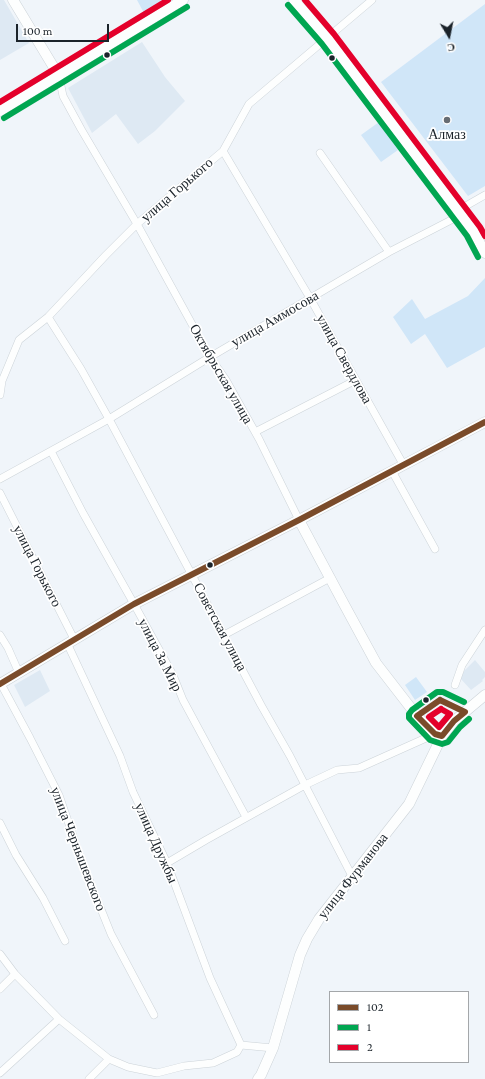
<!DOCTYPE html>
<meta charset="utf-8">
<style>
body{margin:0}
#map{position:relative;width:485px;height:1079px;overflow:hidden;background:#f0f5fa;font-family:"Crimson Pro",serif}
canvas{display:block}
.legend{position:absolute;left:329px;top:991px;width:140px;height:72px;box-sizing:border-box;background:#fff;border:1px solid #a4a7aa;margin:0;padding:5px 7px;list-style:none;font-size:12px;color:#1b232a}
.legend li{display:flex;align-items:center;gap:8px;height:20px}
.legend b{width:20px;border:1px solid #a4a7aa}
.north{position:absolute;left:429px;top:16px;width:40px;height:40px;-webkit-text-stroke:3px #fff;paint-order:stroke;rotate:170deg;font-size:11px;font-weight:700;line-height:16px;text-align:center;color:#1b232a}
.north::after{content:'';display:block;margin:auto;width:14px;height:18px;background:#1b232a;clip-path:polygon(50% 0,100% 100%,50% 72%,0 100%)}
.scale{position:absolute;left:16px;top:24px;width:93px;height:18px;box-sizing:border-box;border:2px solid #1b232a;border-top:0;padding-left:5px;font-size:12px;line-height:14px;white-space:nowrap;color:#1b232a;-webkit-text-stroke:3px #fff;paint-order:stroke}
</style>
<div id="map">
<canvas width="485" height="1079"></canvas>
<ul class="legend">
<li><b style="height:5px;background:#7a4b2a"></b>102</li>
<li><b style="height:5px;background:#00a651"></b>1</li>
<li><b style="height:5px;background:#e4002b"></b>2</li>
</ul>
<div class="north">С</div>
<div class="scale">100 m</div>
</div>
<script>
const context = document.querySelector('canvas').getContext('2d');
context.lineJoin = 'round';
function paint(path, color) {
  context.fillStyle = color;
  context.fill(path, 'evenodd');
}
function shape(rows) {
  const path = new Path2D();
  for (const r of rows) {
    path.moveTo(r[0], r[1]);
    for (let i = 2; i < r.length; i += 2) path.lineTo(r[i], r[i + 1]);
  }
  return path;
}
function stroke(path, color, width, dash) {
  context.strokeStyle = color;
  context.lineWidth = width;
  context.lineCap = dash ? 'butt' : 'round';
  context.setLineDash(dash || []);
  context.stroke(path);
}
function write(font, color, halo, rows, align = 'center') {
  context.font = font + ' "Crimson Pro",serif';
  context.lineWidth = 3.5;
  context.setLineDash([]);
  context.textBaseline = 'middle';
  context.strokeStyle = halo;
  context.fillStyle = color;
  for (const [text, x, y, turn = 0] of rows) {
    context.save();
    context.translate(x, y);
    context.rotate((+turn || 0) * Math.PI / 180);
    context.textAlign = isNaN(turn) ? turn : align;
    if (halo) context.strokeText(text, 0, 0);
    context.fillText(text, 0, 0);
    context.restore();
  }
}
paint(shape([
 [0,0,4,0,29,43,0,60],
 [142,42,165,77,185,101,155,131,138,144,116,114,92,133,68,88],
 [475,660,485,672,485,677,482,680,483,681,471,690,460,678,464,671],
 [40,670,50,691,25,707,14,685]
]), '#dee9f3');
paint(shape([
 [137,0,165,0,144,13],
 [485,4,485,186,468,196,381,82],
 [379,122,398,150,381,162,361,135],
 [485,278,485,347,447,368,425,334,411,344,393,317,412,299,425,319,468,296],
 [416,677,427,692,415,700,405,685]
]), '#d0e6f8');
const street = shape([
 [59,76,63,96,81,129,137,224,210,357,226,380,259,439,299,520],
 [223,151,310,298,403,464],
 [320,153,389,252],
 [48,317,81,369,109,419,261,705,290,756,353,878],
 [0,395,2,381,19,340,48,317,106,255,137,224,223,151,249,104,372,0],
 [255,432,356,380],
 [51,451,83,513,134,604,173,675,183,700,246,817],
 [392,471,435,549],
 [0,479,109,419,210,357,389,252,455,218,457,211,485,195],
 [0,493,74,639],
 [0,635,8,648,19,673],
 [224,635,330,578],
 [67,643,120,756,133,792,167,863,210,978,241,1045],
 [1,684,30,738,59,795,82,862,111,934,154,1015],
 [455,685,462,665,485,630],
 [0,823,16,855,43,898,65,941],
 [167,863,206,840,305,785,337,770,359,768,435,734],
 [0,954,15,974,59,1019,109,1059,128,1067,157,1073,184,1066,213,1063,237,1052,241,1045,273,1048],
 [0,989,15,974],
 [0,1073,59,1019],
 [89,1079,109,1059]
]);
const secondary = shape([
 [13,0,59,76],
 [294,0,328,39,474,232,485,253],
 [0,111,183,0],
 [299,520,345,606,376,663,417,716,435,734,442,736],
 [0,684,134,604,299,520,485,422],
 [258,1079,261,1075,273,1048,300,955,307,939,319,919,409,804,442,736,454,721,485,695]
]);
stroke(street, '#ccd3d8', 8);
stroke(secondary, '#ccd3d8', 11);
stroke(street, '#fdfefe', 7);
stroke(secondary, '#fdfefe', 10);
stroke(shape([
 [0,684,134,604,299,520,485,422],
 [440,700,465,712,454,721,442,736,435,734,417,716,440,700]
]), '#7a4b2a', 6);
stroke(shape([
 [288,5,322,44,467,236,478,257],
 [4,118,187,7],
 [464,702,443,692,437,692,412,710,409,714,409,718,430,740,442,744,448,742,460,727,469,719]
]), '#00a651', 6);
stroke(shape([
 [305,0,334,34,480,227,485,236],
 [0,102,168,0],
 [441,709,450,714,439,727,429,717,441,709]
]), '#e4002b', 6);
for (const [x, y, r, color] of [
 [107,55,3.5,"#1b232a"],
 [332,58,3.5,"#1b232a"],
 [447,120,4,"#666c73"],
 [210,565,3.5,"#1b232a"],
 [426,700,3.5,"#1b232a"]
]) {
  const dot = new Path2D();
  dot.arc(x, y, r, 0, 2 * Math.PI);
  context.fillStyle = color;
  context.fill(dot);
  stroke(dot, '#fff', 1.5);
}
write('14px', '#1b232a', '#fff', [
 ["Алмаз",447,135]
]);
write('14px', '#1b232a', '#fff', [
 ["улица Горького",177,190,-41],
 ["улица Аммосова",275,319,-30],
 ["улица Свердлова",344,359,61],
 ["Октябрьская улица",221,374,60],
 ["улица Горького",37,566,63],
 ["Советская улица",220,627,62],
 ["улица За Мир",160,655,63],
 ["улица Дружбы",156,843,66],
 ["улица Чернышевского",78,849,69],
 ["улица Фурманова",353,876,-52]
]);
</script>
